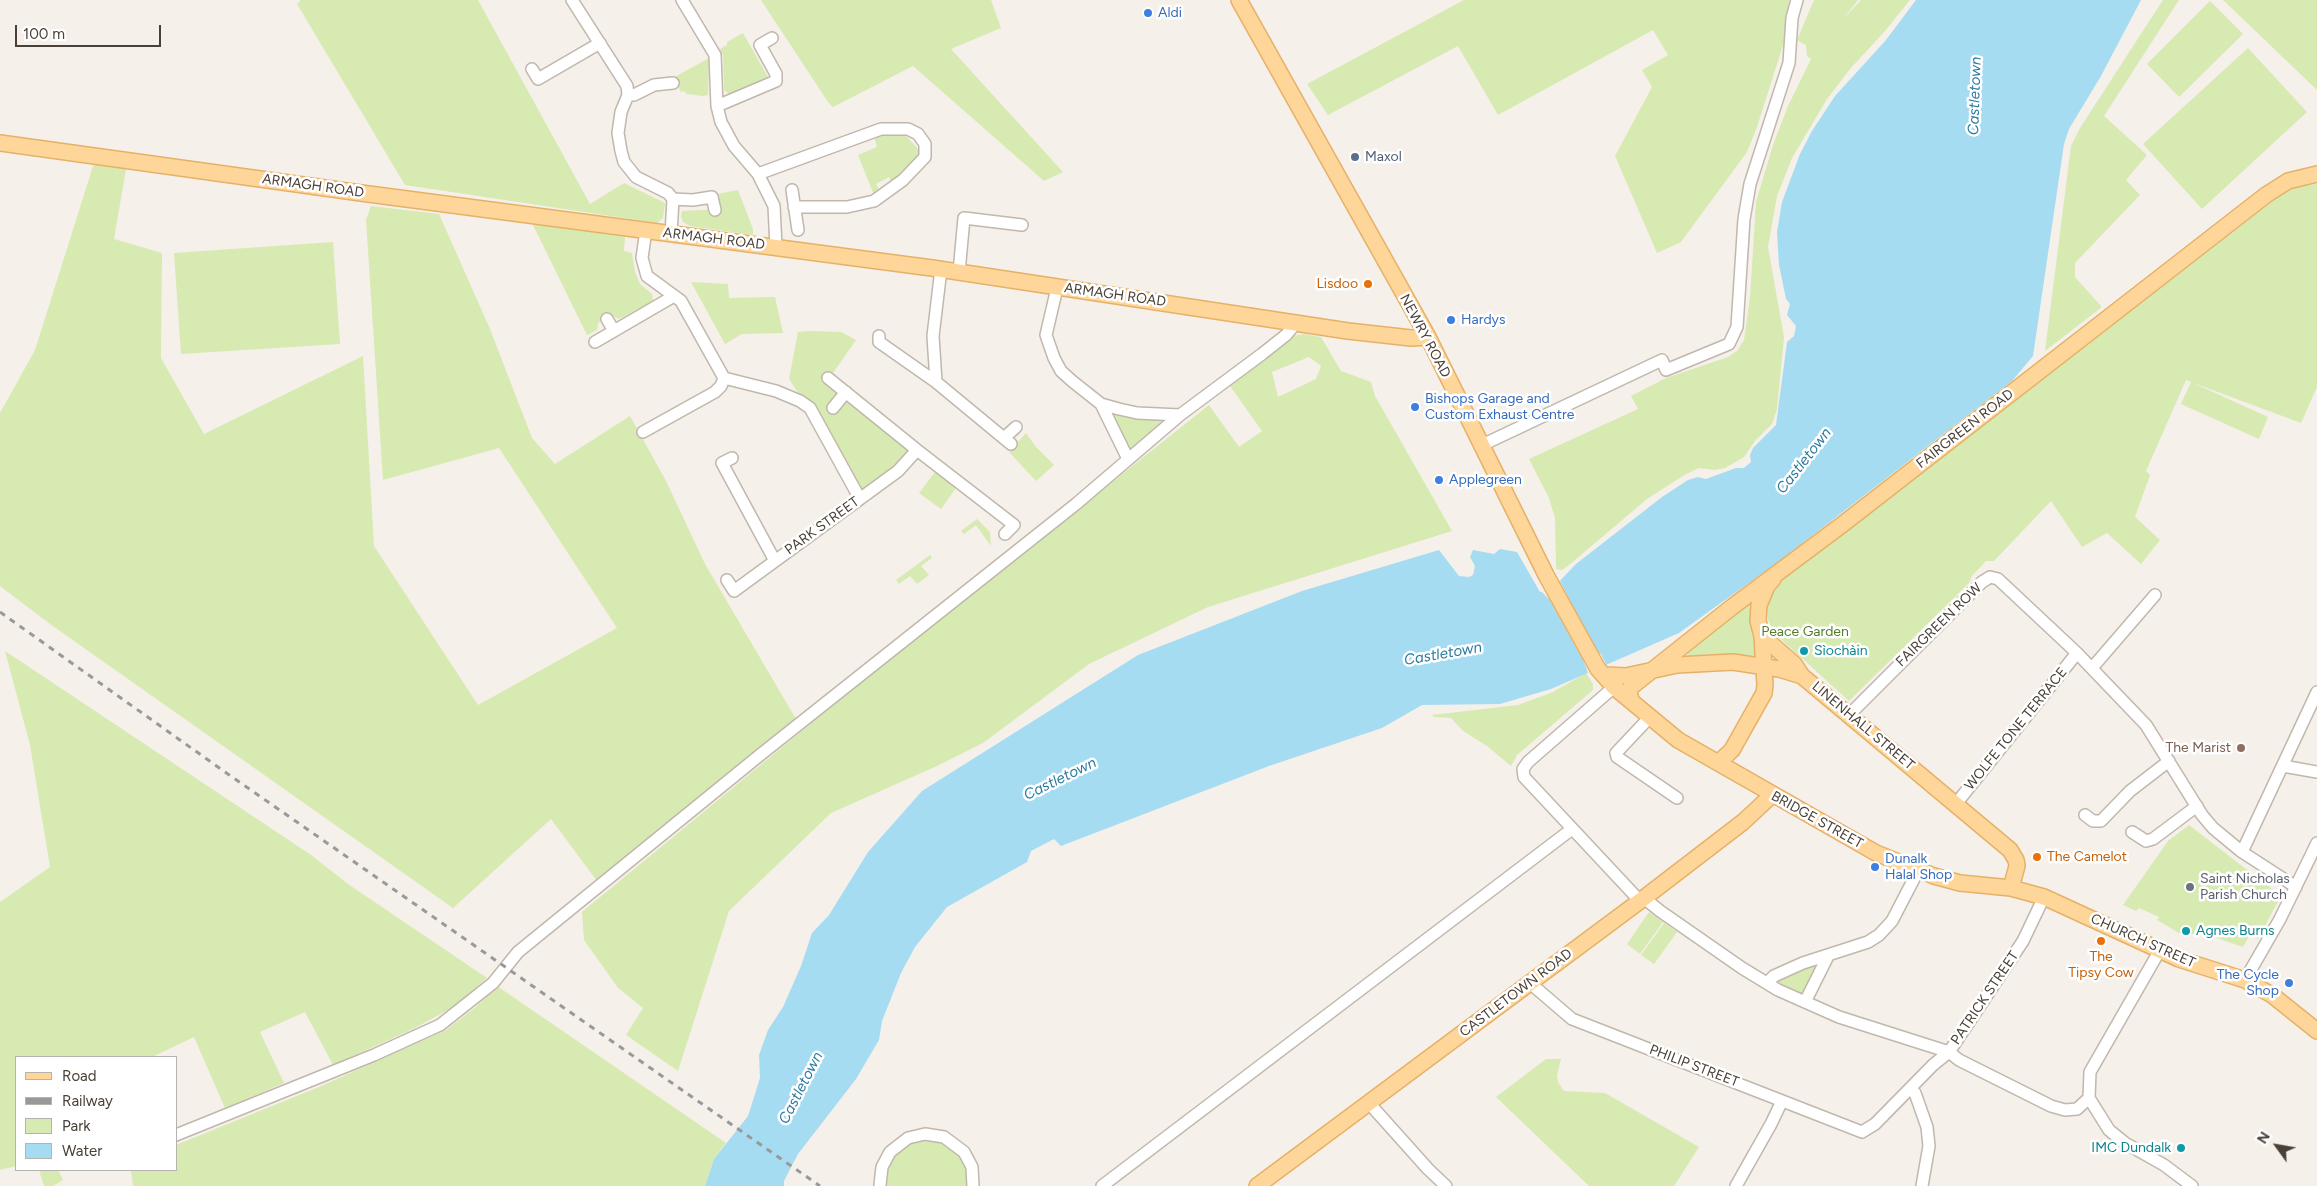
<!DOCTYPE html>
<meta charset="utf-8">
<style>
body{margin:0}
#map{position:relative;width:2317px;height:1186px;overflow:hidden;background:#f5f0ea;font-family:Figtree,sans-serif}
canvas{display:block}
.legend{position:absolute;left:15px;top:1056px;width:162px;height:115px;box-sizing:border-box;background:#fff;border:1px solid #b6b3af;margin:0;padding:6px 9px;list-style:none;font-size:15px;color:#494038}
.legend li{display:flex;align-items:center;gap:10px;height:25px}
.legend b{width:25px;border:1px solid #b6b3af}
.north{position:absolute;left:2252px;top:1121px;width:50px;height:50px;-webkit-text-stroke:4px #fff;paint-order:stroke;rotate:302deg;font-size:14px;font-weight:700;line-height:20px;text-align:center;color:#494038}
.north::after{content:'';display:block;margin:auto;width:18px;height:22px;background:#494038;clip-path:polygon(50% 0,100% 100%,50% 72%,0 100%)}
.scale{position:absolute;left:15px;top:25px;width:146px;height:22px;box-sizing:border-box;border:2px solid #494038;border-top:0;padding-left:6px;font-size:15px;line-height:18px;white-space:nowrap;color:#494038;-webkit-text-stroke:4px #fff;paint-order:stroke}
</style>
<div id="map">
<canvas width="2317" height="1186"></canvas>
<ul class="legend">
<li><b style="height:6px;background:#ffd699"></b>Road</li>
<li><b style="height:6px;background:#999"></b>Railway</li>
<li><b style="height:14px;background:#d7eab2"></b>Park</li>
<li><b style="height:14px;background:#a6dcf2"></b>Water</li>
</ul>
<div class="north">N</div>
<div class="scale">100 m</div>
</div>
<script>
const context = document.querySelector('canvas').getContext('2d');
context.lineJoin = 'round';
function paint(path, color) {
  context.fillStyle = color;
  context.fill(path, 'evenodd');
}
function shape(rows) {
  const path = new Path2D();
  for (const r of rows) {
    path.moveTo(r[0], r[1]);
    for (let i = 2; i < r.length; i += 2) path.lineTo(r[i], r[i + 1]);
  }
  return path;
}
function stroke(path, color, width, dash) {
  context.strokeStyle = color;
  context.lineWidth = width;
  context.lineCap = dash ? 'butt' : 'round';
  context.setLineDash(dash || []);
  context.stroke(path);
}
function write(font, color, halo, rows, align = 'center') {
  context.font = font + ' Figtree,sans-serif';
  context.lineWidth = 5;
  context.setLineDash([]);
  context.textBaseline = 'middle';
  context.strokeStyle = halo;
  context.fillStyle = color;
  for (const [text, x, y, turn = 0] of rows) {
    context.save();
    context.translate(x, y);
    context.rotate((+turn || 0) * Math.PI / 180);
    context.textAlign = isNaN(turn) ? turn : align;
    if (halo) context.strokeText(text, 0, 0);
    context.fillText(text, 0, 0);
    context.restore();
  }
}
paint(shape([
 [301,0,478,0,590,204,624,183,665,203,663,218,657,223,405,185,297,4],
 [761,0,991,0,1001,28,951,49,1063,172,1044,181,913,66,833,107,828,102],
 [1464,0,1789,0,1784,42,1757,127,1747,152,1681,242,1657,253,1615,156,1652,87,1642,70,1668,55,1653,30,1498,115,1458,46,1328,115,1307,84],
 [1814,0,1858,0,1843,19,1861,0,1910,0,1885,31,1850,69,1827,99,1792,158,1777,196,1768,247,1784,337,1777,409,1772,424,1755,441,1744,457,1725,468,1715,470,1699,468,1686,474,1647,499,1569,565,1562,570,1556,569,1555,518,1549,498,1529,459,1638,409,1631,396,1666,378,1728,357,1737,351,1744,340,1750,297,1756,202,1773,145,1788,106,1811,59,1807,56,1806,45,1797,40],
 [2163,0,2179,0,2104,116,2147,155,2126,180,2140,195,2075,263,2075,277,2102,307,2045,351,2071,146,2080,128],
 [2223,0,2317,0,2317,90],
 [2210,1,2243,34,2179,97,2147,64],
 [743,33,768,77,729,94,724,90,723,56,720,49,727,45,727,42],
 [2248,48,2307,112,2202,209,2143,144],
 [709,58,708,95,703,96,687,94,684,91,681,92,673,78],
 [885,133,905,135,920,151,917,160,892,184,889,177,876,184,881,193,874,195,858,155,877,147,874,137],
 [94,163,126,169,114,239,162,253,161,358,204,434,363,356,374,546,478,705,617,628,499,448,383,480,366,220,371,206,439,214,490,329,532,438,555,464,630,416,666,481,705,564,796,719,597,881,551,819,453,908,50,624,0,586,0,413,35,350],
 [2317,184,2317,387,2301,423,2191,382,2268,417,2259,439,2181,404,2191,382,2186,380,2146,471,2150,475,2135,517,2160,540,2141,564,2107,533,2082,547,2051,501,1994,561,1986,561,1972,576,1969,583,1849,701,1773,632,1768,619,1767,605,1776,585,2283,193,2297,187],
 [738,190,753,229,753,235,690,226,683,222,681,216,682,211,720,209,717,194],
 [532,223,625,237,624,251,632,253,635,272,640,284,652,294,653,301,619,319,611,315,598,323,597,330,587,335],
 [333,242,340,344,181,354,174,253],
 [691,282,728,284,729,298,775,297,783,333,742,334,725,344],
 [811,331,841,332,856,340,826,383,837,394,837,398,844,403,848,402,907,447,909,453,907,458,865,488,861,489,857,484,789,379,798,332],
 [1303,334,1321,337,1341,371,1371,382,1375,396,1452,531,1208,607,1089,664,983,743,937,766,831,813,729,911,678,1071,626,1035,643,1008,618,988,584,940,582,912,882,665,1209,405,1239,447,1262,431,1230,386,1293,336],
 [1309,357,1321,366,1316,379,1278,397,1272,372],
 [1113,413,1127,418,1163,418,1165,423,1132,449,1127,448,1111,415],
 [1026,433,1036,447,1054,465,1036,481,1009,452],
 [935,472,956,488,941,509,919,493],
 [977,519,990,532,991,546,976,525,964,534,961,531],
 [930,555,932,558,921,566,929,575,917,584,910,576,899,584,896,580],
 [1760,590,1757,656,1687,656,1688,652],
 [5,651,311,855,348,884,487,978,455,1006,415,1028,333,1065,305,1012,260,1032,284,1083,225,1108,194,1037,152,1057,16,1057,16,1166,0,1170,0,902,50,867,30,745],
 [1586,673,1593,684,1593,690,1517,755,1511,766,1487,746,1463,731,1451,718,1434,717,1432,715,1518,705,1553,692],
 [2189,825,2281,896,2258,939,2249,936,2243,947,2208,935,2179,933,2157,920,2159,917,2139,908,2136,911,2123,905,2168,841],
 [1649,912,1663,922,1640,954,1627,944],
 [1664,923,1677,932,1654,964,1641,955],
 [1819,964,1805,995,1778,982,1785,974],
 [497,986,726,1143,714,1159,705,1186,133,1186,131,1170,176,1170,176,1145,319,1087,446,1030,477,1006],
 [1546,1059,1561,1059,1557,1075,1558,1082,1564,1091,1605,1093,1699,1147,1674,1186,1589,1186,1496,1097],
 [917,1138,943,1140,966,1160,971,1186,883,1186,883,1176,892,1154],
 [39,1170,58,1170,63,1180,53,1186,44,1186]
]), '#d7eab2');
paint(shape([
 [1916,0,2141,0,2101,76,2069,129,2064,144,2033,356,2012,381,1778,562,1679,633,1551,689,1500,704,1422,705,1382,728,1269,766,1061,846,1054,839,1031,851,1027,862,947,907,915,947,901,973,882,1021,879,1040,856,1079,798,1154,784,1181,784,1186,705,1186,714,1159,748,1116,760,1078,759,1055,768,1030,783,1007,801,966,812,933,829,915,868,852,922,791,1138,655,1302,591,1439,550,1459,576,1469,577,1473,575,1475,566,1470,557,1473,550,1494,554,1500,549,1517,552,1540,592,1552,589,1576,564,1662,497,1688,480,1698,477,1706,479,1736,468,1744,468,1751,462,1750,455,1753,448,1776,425,1787,342,1794,336,1796,326,1787,315,1790,304,1786,299,1779,265,1777,232,1782,202,1800,154,1812,131,1835,96,1886,40]
]), '#a6dcf2');
paint(shape([
 [1559,579,1596,651,1601,654,1606,664,1589,675,1583,660,1550,600,1540,590,1536,581,1542,589,1551,587]
]), '#f5f0ea');
const minor = shape([
 [572,0,627,86,628,95,621,112,618,133,621,151,624,162,636,177,668,193,673,199,671,234],
 [682,0,715,55,717,106,721,122,734,146,758,174,774,206,776,247],
 [532,69,538,79,600,43],
 [628,95,634,95,654,85,673,83],
 [717,106,776,81,776,74,760,45,772,38],
 [758,174,881,129,908,129,918,134,925,144,925,157,903,180,874,201,847,207,794,207],
 [792,190,798,230],
 [673,199,693,200,712,197,715,210],
 [941,269,933,336,936,382,1011,444],
 [959,272,964,218,1022,225],
 [1057,288,1046,335,1054,358,1061,371,1072,381,1101,404,1119,409,1137,413,1180,415],
 [607,319,614,331],
 [879,336,879,342,936,382],
 [595,342,674,296],
 [724,378,776,391,800,401,810,408,860,499],
 [828,378,917,450],
 [1101,404,1128,459],
 [833,408,846,392],
 [643,432,715,392,721,386,724,378,681,301,647,276,642,258,646,230],
 [1004,438,1016,427],
 [1480,446,1662,360,1666,370,1729,344,1737,327,1744,219,1750,184,1789,63,1792,18,1797,0],
 [732,458,722,463,775,561],
 [727,580,734,591,898,471,917,450,1014,525,1005,534],
 [2092,668,2155,595],
 [1614,687,1528,762,1523,769,1524,777,1640,901],
 [1850,714,1982,582,1990,577,1998,579,2077,653,2146,725,2202,815,2213,828,2242,852,2296,887],
 [1649,718,1616,753,1617,757,1677,798],
 [2283,766,2317,772],
 [1955,805,2077,653],
 [2085,815,2093,821,2101,821,2130,791,2169,761],
 [2132,832,2146,841,2153,839,2197,806],
 [2242,852,2317,692],
 [1644,898,1660,911,1742,968,1778,990,1839,1017,1949,1052,1959,1060,2051,1106,2065,1110,2077,1109,2089,1098],
 [2160,950,2090,1072,2089,1098,2109,1130,2125,1143,2164,1165,2192,1186],
 [2245,980,2280,919,2317,843],
 [1530,983,1572,1019,1862,1132,1875,1124,1933,1065,1949,1052,2023,941,2044,897],
 [1767,983,1774,976,1803,963,1868,942,1879,935,1892,921,1918,871],
 [1805,1002,1828,956],
 [1910,1089,1915,1093,1927,1127,1929,1146,1922,1186],
 [1368,1102,1428,1169,1446,1186],
 [176,1135,374,1055,440,1025,493,983,518,952,760,755,1076,504,1180,415,1262,354,1286,335,1296,323],
 [880,1185,882,1167,890,1152,908,1138,925,1134,944,1137,964,1152,972,1167,973,1186],
 [1102,1186,1572,829],
 [1736,1186,1771,1124,1782,1101]
]);
const major = shape([
 [1239,0,1428,337,1546,575,1598,669,1614,687,1678,740,1876,853,1934,876,1960,883,2011,888,2044,897,2179,959,2245,980,2272,995,2317,1031],
 [0,143,361,193,932,268,1348,331,1411,338,1428,337],
 [1762,636,1794,664,1802,676],
 [1605,675,1626,676,1677,665,1733,662,1779,669,1802,676,2010,850,2016,860,2017,866,2011,888],
 [1632,702,1629,694,1631,687,1732,607,1843,524,2266,195,2288,181,2317,174],
 [1718,763,1732,750,1764,693,1765,685,1762,636,1758,621,1759,605,1767,586,1773,579],
 [1257,1186,1644,898,1743,822,1772,795]
]);
stroke(minor, '#c1b7ac', 14);
stroke(major, '#e6b167', 18);
stroke(minor, '#fff', 11);
stroke(major, '#ffd699', 15);
stroke(shape([
 [0,612,225,772,820,1186]
]), '#999', 3, [6, 6]);
for (const [x, y, r, color] of [
 [1148,13,5,"#3f7fe0"],
 [1355,157,5,"#5c6f8a"],
 [1368,284,5,"#e8710a"],
 [1451,320,5,"#3f7fe0"],
 [1415,407,5,"#3f7fe0"],
 [1439,480,5,"#3f7fe0"],
 [1804,651,5,"#0f9aa8"],
 [2241,748,5,"#8d6e63"],
 [2037,857,5,"#e8710a"],
 [1875,867,5,"#3f7fe0"],
 [2190,887,5,"#6b7280"],
 [2186,931,5,"#0f9aa8"],
 [2101,941,5,"#e8710a"],
 [2289,983,5,"#3f7fe0"],
 [2181,1148,5,"#0f9aa8"]
]) {
  const dot = new Path2D();
  dot.arc(x, y, r, 0, 2 * Math.PI);
  context.fillStyle = color;
  context.fill(dot);
  stroke(dot, '#fff', 2);
}
write('14px', '#366cbe', '#fff', [
 ["Aldi",1158,13],
 ["Hardys",1461,320],
 ["Bishops Garage and",1425,399],
 ["Custom Exhaust Centre",1425,415],
 ["Applegreen",1449,480],
 ["Dunalk",1885,859],
 ["Halal Shop",1885,875],
 ["The Cycle",2279,975,"right"],
 ["Shop",2279,991,"right"]
], 'left');
write('14px', '#4e5e75', '#fff', [
 ["Maxol",1365,157]
], 'left');
write('14px', '#494038', '#fff', [
 ["ARMAGH ROAD",313,186,8],
 ["ARMAGH ROAD",714,239,7],
 ["ARMAGH ROAD",1115,295,8],
 ["NEWRY ROAD",1425,336,62],
 ["FAIRGREEN ROAD",1965,429,-38],
 ["PARK STREET",822,526,-36],
 ["FAIRGREEN ROW",1939,625,-44],
 ["LINENHALL STREET",1863,726,40],
 ["WOLFE TONE TERRACE",2016,729,-51],
 ["BRIDGE STREET",1817,820,29],
 ["CHURCH STREET",2143,941,24],
 ["CASTLETOWN ROAD",1516,993,-37],
 ["PATRICK STREET",1985,998,-56],
 ["PHILIP STREET",1694,1066,21]
]);
write('14px', '#c56008', '#fff', [
 ["Lisdoo",1358,284],
 ["The Camelot",2047,857,"left"],
 ["The",2101,957,"center"],
 ["Tipsy Cow",2101,973,"center"]
], 'right');
write('14px', '#537d29', '#fff', [
 ["Peace Garden",1805,632]
]);
write('14px', '#0d838f', '#fff', [
 ["Sìochàin",1814,651],
 ["Agnes Burns",2196,931],
 ["IMC Dundalk",2171,1148,"right"]
], 'left');
write('14px', '#785e54', '#fff', [
 ["The Marist",2231,748]
], 'right');
write('14px', '#5b616d', '#fff', [
 ["Saint Nicholas",2200,879],
 ["Parish Church",2200,895]
], 'left');
write('italic 15px', '#297ba0', '#fff', [
 ["Castletown",1975,96,-88],
 ["Castletown",1804,461,-52],
 ["Castletown",1443,654,-10],
 ["Castletown",1060,779,-26],
 ["Castletown",801,1088,-63]
]);
</script>
